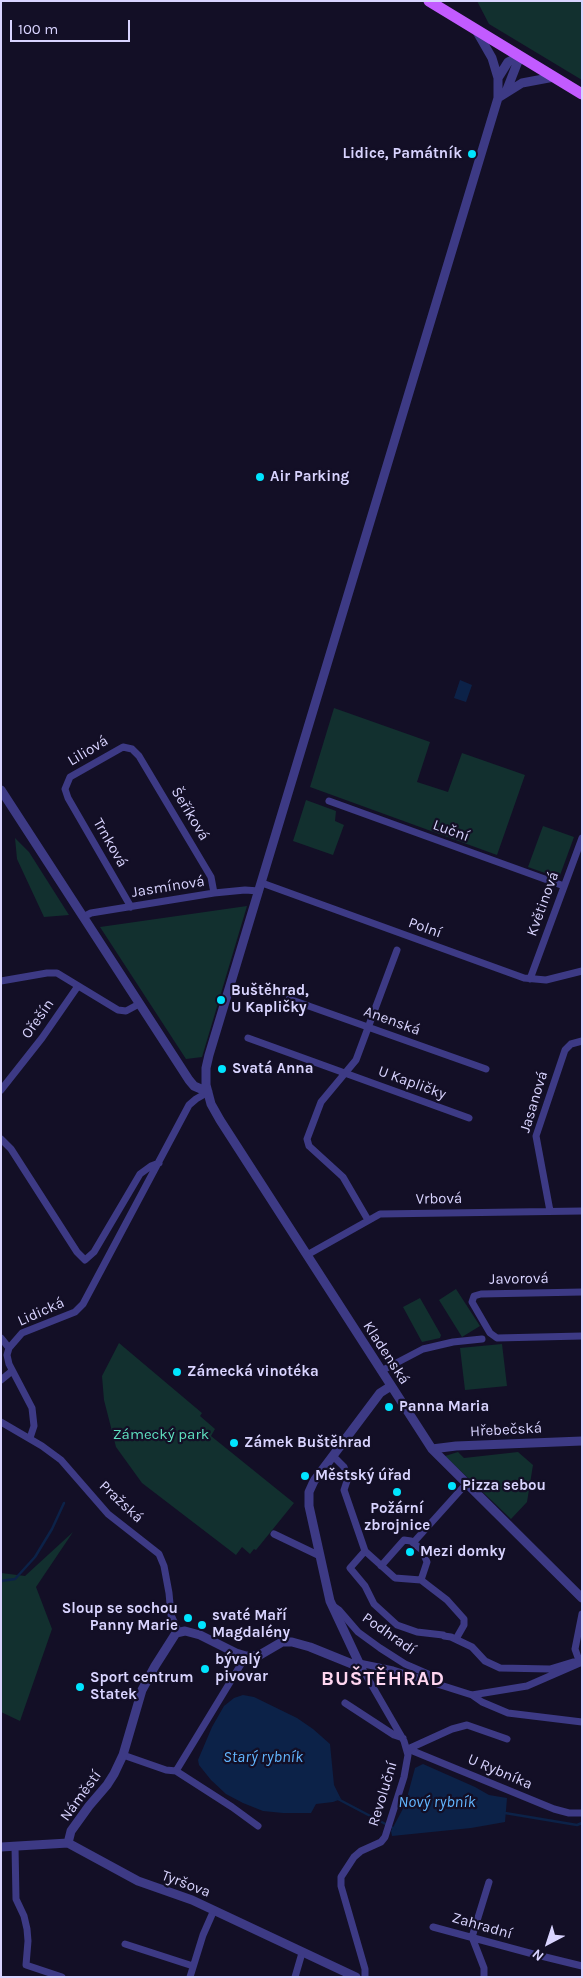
<!DOCTYPE html>
<meta charset="utf-8">
<style>
body{margin:0}
#map{position:relative;width:583px;height:1978px;overflow:hidden;background:#130f26;font-family:Karla,sans-serif}
canvas{display:block}
.frame{position:absolute;inset:0;border:2px solid #d9d4ff;pointer-events:none}
.north{position:absolute;left:523px;top:1918px;width:50px;height:50px;-webkit-text-stroke:4px #130f26;paint-order:stroke;rotate:220deg;font-size:14px;font-weight:700;line-height:20px;text-align:center;color:#d9d4ff}
.north::after{content:'';display:block;margin:auto;width:18px;height:22px;background:#d9d4ff;clip-path:polygon(50% 0,100% 100%,50% 72%,0 100%)}
.scale{position:absolute;left:10px;top:20px;width:120px;height:22px;box-sizing:border-box;border:2px solid #d9d4ff;border-top:0;padding-left:6px;font-size:15px;line-height:18px;white-space:nowrap;color:#d9d4ff;-webkit-text-stroke:4px #130f26;paint-order:stroke}
</style>
<div id="map">
<canvas width="583" height="1978"></canvas>
<div class="frame"></div>
<div class="north">N</div>
<div class="scale">100 m</div>
</div>
<script>
const context = document.querySelector('canvas').getContext('2d');
context.lineJoin = 'round';
function paint(path, color) {
  context.fillStyle = color;
  context.fill(path, 'evenodd');
}
function shape(rows) {
  const path = new Path2D();
  for (const r of rows) {
    path.moveTo(r[0], r[1]);
    for (let i = 2; i < r.length; i += 2) path.lineTo(r[i], r[i + 1]);
  }
  return path;
}
function stroke(path, color, width, dash) {
  context.strokeStyle = color;
  context.lineWidth = width;
  context.lineCap = dash ? 'butt' : 'round';
  context.setLineDash(dash || []);
  context.stroke(path);
}
function write(font, color, halo, rows, align = 'center') {
  context.font = font + ' Karla,sans-serif';
  context.lineWidth = 4.5;
  context.setLineDash([]);
  context.textBaseline = 'middle';
  context.strokeStyle = halo;
  context.fillStyle = color;
  for (const [text, x, y, turn = 0] of rows) {
    context.save();
    context.translate(x, y);
    context.rotate((+turn || 0) * Math.PI / 180);
    context.textAlign = isNaN(turn) ? turn : align;
    if (halo) context.strokeText(text, 0, 0);
    context.fillText(text, 0, 0);
    context.restore();
  }
}
paint(shape([
 [477,1,582,1,582,80,489,24],
 [334,708,430,742,417,782,448,792,462,753,525,775,497,855,310,787],
 [306,800,336,811,335,821,344,825,333,855,293,841],
 [543,826,574,837,559,878,528,867],
 [15,838,29,852,69,915,44,917,17,859],
 [247,906,202,1057,186,1059,100,927],
 [456,1289,480,1326,462,1337,439,1300],
 [420,1298,441,1335,440,1338,422,1342,403,1307],
 [119,1343,202,1413,200,1416,215,1429,211,1436,294,1503,256,1550,254,1549,250,1554,242,1547,236,1555,142,1483,116,1447,104,1400,102,1376],
 [502,1344,507,1386,465,1390,460,1348],
 [458,1452,464,1458,518,1452,533,1465,527,1502,511,1519,445,1456],
 [73,1532,36,1587,52,1629,20,1721,1,1712,1,1573,25,1576]
]), '#12302f');
paint(shape([
 [460,680,472,685,466,702,454,698],
 [243,1695,254,1697,297,1718,313,1729,330,1744,334,1785,341,1799,333,1802,316,1804,311,1813,283,1813,263,1811,243,1803,226,1794,211,1780,199,1765,198,1760,212,1727,224,1706,234,1698],
 [423,1764,475,1787,489,1795,507,1798,505,1822,471,1828,392,1836,391,1831,405,1805,415,1768]
]), '#0c2248');
stroke(shape([
 [1,1581,15,1579,35,1557,52,1529,64,1503],
 [338,1799,395,1829],
 [505,1813,577,1825,582,1823]
]), '#0c2248', 2.5);
stroke(shape([
 [329,801,564,886],
 [262,883,524,978,546,980,582,971],
 [131,907,68,798,65,789,70,777,123,747,132,749,139,756,211,877,214,893],
 [83,917,91,913,214,893,245,890,259,891],
 [530,979,582,838],
 [1,981,47,973,57,973,118,1010,126,1011,139,1004],
 [289,999,486,1069],
 [248,1038,469,1118],
 [1,1090,42,1038,78,986],
 [1,1139,11,1149,77,1252,85,1260,94,1252,140,1174,151,1166,159,1163],
 [550,1211,536,1136,565,1050,571,1044,582,1041],
 [368,1220,343,1177,309,1146,307,1139,321,1102,356,1060,397,950],
 [307,1255,380,1214,582,1211],
 [582,1292,481,1294,474,1296,472,1302,490,1333,497,1338,582,1336],
 [1,1338,9,1348],
 [381,1371,423,1349,453,1342,482,1339],
 [1,1380,12,1371],
 [1,1422,42,1446,61,1460,108,1514,159,1554,164,1566,169,1593,171,1615,178,1631],
 [30,1438,34,1426,32,1408,9,1364,7,1355,9,1348,22,1333,75,1312,83,1304,189,1105,196,1099,208,1092],
 [333,1456,344,1467,348,1478,344,1490,365,1551,395,1578,421,1580],
 [274,1534,320,1556],
 [413,1543,466,1484],
 [365,1551,350,1568,365,1586,374,1604,397,1625,417,1632,443,1635],
 [381,1566,404,1540,411,1541,422,1550,427,1562,421,1580,447,1600,464,1619,464,1625,456,1639],
 [332,1605,339,1610,358,1632,380,1648,405,1664,428,1674,429,1682],
 [444,1636,451,1637,472,1647,485,1661,500,1668,550,1669,573,1662,580,1663],
 [359,1663,404,1741,408,1755,404,1777,385,1837,381,1842,361,1851,354,1857,341,1877,341,1886,365,1969,365,1977],
 [359,1663,393,1670,472,1695,527,1686,582,1662],
 [580,1663,575,1649,582,1614],
 [472,1695,482,1702,508,1713,582,1722],
 [345,1703,394,1735,403,1738],
 [408,1749,554,1809,569,1813,582,1813],
 [408,1749,452,1729,467,1725,507,1739],
 [123,1755,166,1770,176,1771,232,1807,258,1826],
 [176,1771,246,1656],
 [15,1846,16,1899,24,1916,27,1929,28,1941,26,1965,62,1977],
 [433,1927,533,1954,582,1966],
 [125,1944,193,1966],
 [190,1977,203,1935,214,1910],
 [295,1977,302,1953],
 [484,1977,484,1968,472,1937,489,1882]
]), '#3d3a85', 7);
stroke(shape([
 [476,30,492,58,498,78,498,98,209,1055,206,1068,206,1085,211,1104,220,1120,432,1449,582,1598],
 [498,78,508,62,520,56],
 [506,92,520,56],
 [498,98,522,83,554,77],
 [1,790,189,1080,194,1086,208,1092],
 [432,1449,456,1446,582,1441],
 [68,1843,71,1831,89,1806,107,1785,114,1774,123,1755,142,1690,155,1666,176,1633,185,1631,200,1635,236,1653,246,1656,258,1656,282,1642,292,1642,310,1647,352,1664,359,1663,330,1601,309,1506,309,1492,314,1481,380,1393,391,1386],
 [1,1847,68,1843,138,1881,192,1900,356,1977]
]), '#3d3a85', 9);
stroke(shape([
 [429,1,582,94]
]), '#c25bff', 11);
for (const [x, y, r, color] of [
 [472,154,5,"#00e5ff"],
 [260,477,5,"#00e5ff"],
 [221,1000,5,"#00e5ff"],
 [222,1069,5,"#00e5ff"],
 [177,1372,5,"#00e5ff"],
 [389,1407,5,"#00e5ff"],
 [234,1443,5,"#00e5ff"],
 [305,1476,5,"#00e5ff"],
 [452,1486,5,"#00e5ff"],
 [397,1492,5,"#00e5ff"],
 [410,1552,5,"#00e5ff"],
 [188,1618,5,"#00e5ff"],
 [202,1625,5,"#00e5ff"],
 [205,1669,5,"#00e5ff"],
 [80,1687,5,"#00e5ff"]
]) {
  const dot = new Path2D();
  dot.arc(x, y, r, 0, 2 * Math.PI);
  context.fillStyle = color;
  context.fill(dot);
  stroke(dot, '#130f26', 2);
}
write('bold 15px', '#d9d4ff', '#130f26', [
 ["Lidice, Památník",462,154,"right"],
 ["Air Parking",270,477],
 ["Buštěhrad,",231,991],
 ["U Kapličky",231,1008],
 ["Svatá Anna",232,1069],
 ["Zámecká vinotéka",187,1372],
 ["Panna Maria",399,1407],
 ["Zámek Buštěhrad",244,1443],
 ["Městský úřad",315,1476],
 ["Pizza sebou",462,1486],
 ["Požární",397,1509,"center"],
 ["zbrojnice",397,1526,"center"],
 ["Mezi domky",420,1552],
 ["Sloup se sochou",178,1609,"right"],
 ["Panny Marie",178,1626,"right"],
 ["svaté Maří",212,1616],
 ["Magdalény",212,1633],
 ["bývalý",215,1660],
 ["pivovar",215,1677],
 ["Sport centrum",90,1678],
 ["Statek",90,1695]
], 'left');
write('15px', '#d9d4ff', '#130f26', [
 ["Liliová",88,751,-31],
 ["Šeříková",190,814,59],
 ["Luční",451,831,20],
 ["Trnková",110,843,60],
 ["Jasmínová",168,887,-9],
 ["Květinová",543,904,-70],
 ["Polní",425,928,20],
 ["Ořešín",38,1019,-55],
 ["Anenská",392,1021,20],
 ["U Kapličky",412,1083,20],
 ["Jasanová",534,1102,-73],
 ["Vrbová",439,1199,-1],
 ["Javorová",519,1279,-1],
 ["Lidická",41,1312,-24],
 ["Kladenská",386,1353,57],
 ["Hřebečská",506,1430,-3],
 ["Pražská",121,1502,43],
 ["Podhradí",389,1634,35],
 ["U Rybníka",500,1772,23],
 ["Revoluční",383,1794,-73],
 ["Náměstí",81,1796,-54],
 ["Tyršova",186,1884,21],
 ["Zahradní",482,1926,16]
]);
write('15px', '#5fe0c0', '#130f26', [
 ["Zámecký park",161,1435]
]);
write('italic 16px', '#62b6ff', '#130f26', [
 ["Starý rybník",263,1757],
 ["Nový rybník",437,1802]
]);
context.letterSpacing = '1px';
write('bold 20px', '#ffd6f0', '#130f26', [
 ["BUŠTĚHRAD",383,1679]
]);
context.letterSpacing = '0px';
</script>
